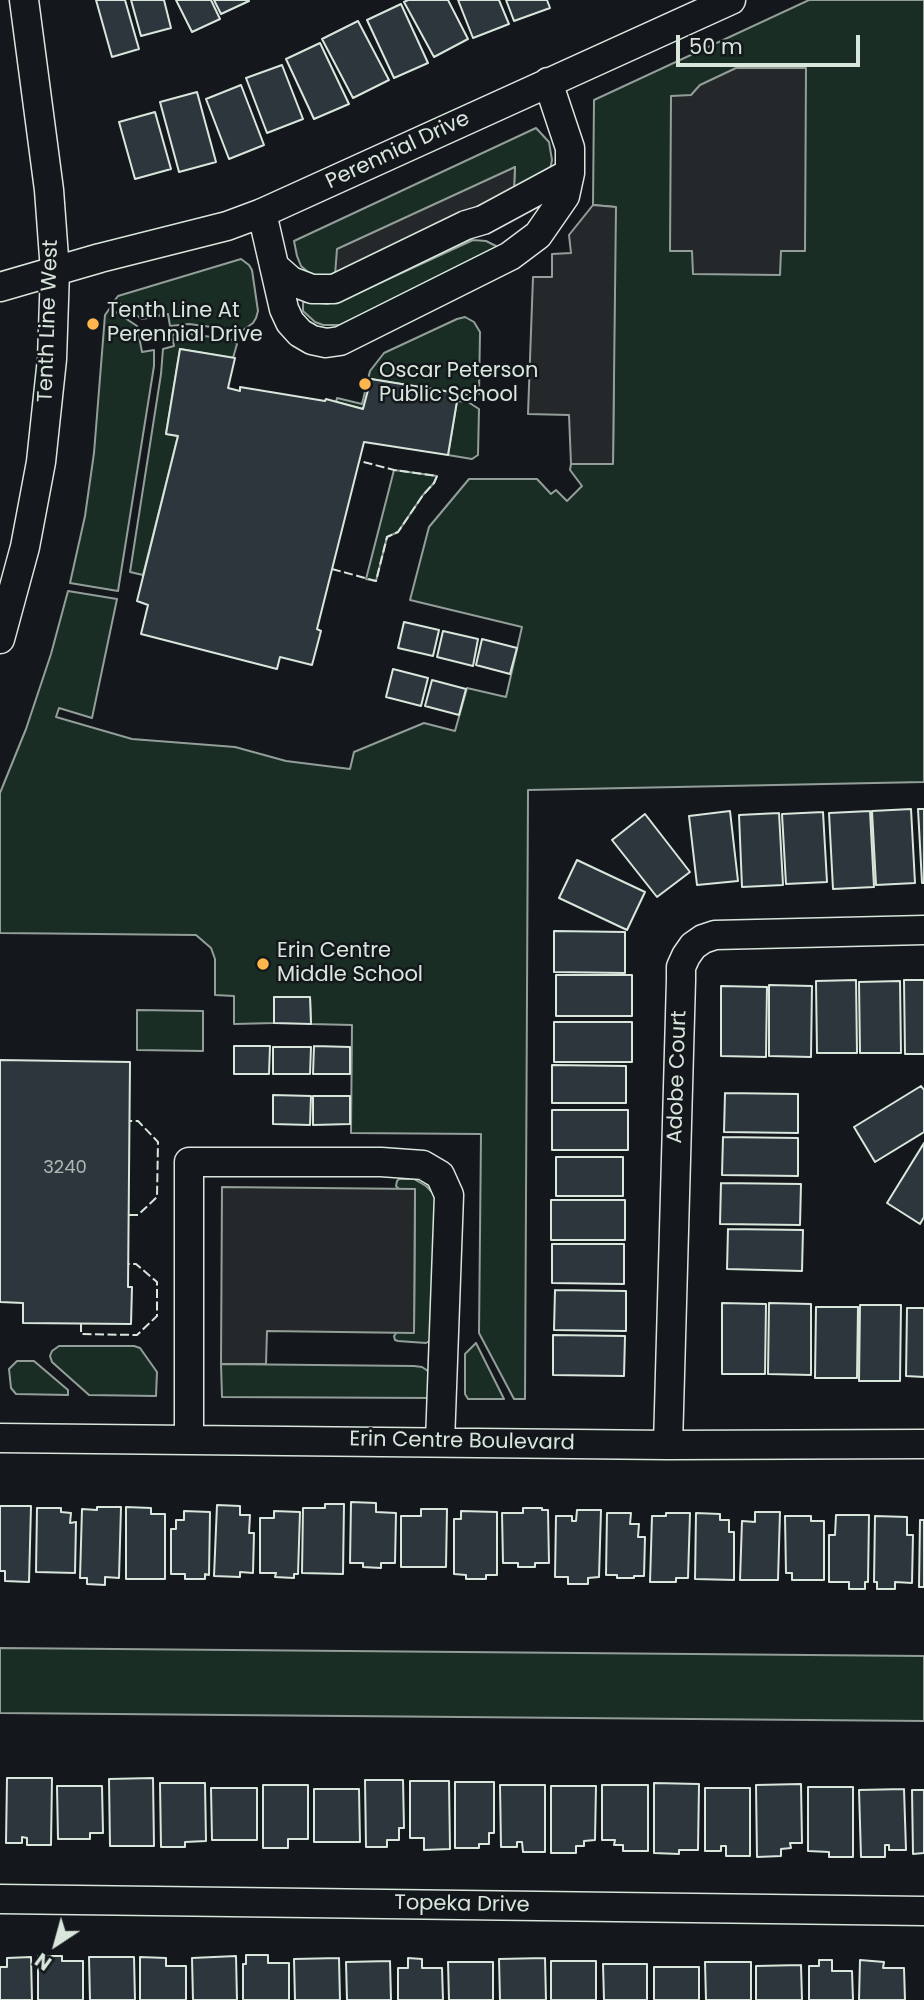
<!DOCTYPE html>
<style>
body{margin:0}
#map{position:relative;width:924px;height:2000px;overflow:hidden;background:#14181c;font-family:Poppins,sans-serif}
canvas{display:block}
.north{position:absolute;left:21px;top:1909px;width:70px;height:70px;-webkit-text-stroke:5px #14181c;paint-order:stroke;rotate:216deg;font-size:19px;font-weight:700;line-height:28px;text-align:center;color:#d8e6dc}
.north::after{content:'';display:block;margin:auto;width:24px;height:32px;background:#d8e6dc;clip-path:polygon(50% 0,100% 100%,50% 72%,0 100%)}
.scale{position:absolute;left:676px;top:35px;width:184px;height:32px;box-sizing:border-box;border:4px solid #d8e6dc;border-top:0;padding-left:9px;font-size:21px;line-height:24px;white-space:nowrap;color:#d8e6dc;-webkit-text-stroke:5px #14181c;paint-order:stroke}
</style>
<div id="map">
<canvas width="924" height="2000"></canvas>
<div class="north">N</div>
<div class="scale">50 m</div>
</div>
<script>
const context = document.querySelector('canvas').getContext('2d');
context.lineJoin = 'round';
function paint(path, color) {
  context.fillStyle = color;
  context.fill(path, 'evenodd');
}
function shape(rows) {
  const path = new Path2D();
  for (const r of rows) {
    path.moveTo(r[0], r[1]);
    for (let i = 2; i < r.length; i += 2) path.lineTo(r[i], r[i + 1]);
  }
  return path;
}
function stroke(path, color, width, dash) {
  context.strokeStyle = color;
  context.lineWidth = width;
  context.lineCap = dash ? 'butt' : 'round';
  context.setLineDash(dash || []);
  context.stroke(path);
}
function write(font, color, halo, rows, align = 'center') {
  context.font = font + ' Poppins,sans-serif';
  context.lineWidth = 5;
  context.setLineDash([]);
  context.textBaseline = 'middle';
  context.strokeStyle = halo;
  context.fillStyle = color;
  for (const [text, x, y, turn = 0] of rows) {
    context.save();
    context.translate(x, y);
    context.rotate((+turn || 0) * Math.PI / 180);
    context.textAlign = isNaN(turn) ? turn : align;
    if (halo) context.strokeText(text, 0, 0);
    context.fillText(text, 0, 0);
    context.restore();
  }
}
const green = shape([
 [809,0,924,0,924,782,528,790,525,1399,514,1399,479,1333,481,1134,351,1133,352,1025,311,1024,310,997,274,997,274,1023,234,1024,234,996,215,995,215,959,211,948,196,935,0,933,0,793,26,729,51,654,68,591,117,599,92,718,59,708,56,717,132,739,235,747,286,761,350,769,354,752,424,723,455,731,467,688,506,697,522,627,410,600,429,527,469,479,537,479,551,494,556,490,567,501,582,486,570,470,571,464,613,463,615,207,593,205,594,100,809,0],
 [536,128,549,142,552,160,550,170,517,189,514,187,515,167,335,275,324,277,316,276,308,272,301,266,297,256,294,241,536,128],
 [473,240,486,241,496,246,497,249,495,252,340,325,323,325,315,322,303,311,303,303,306,301,327,304,345,299,473,240],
 [241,259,249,265,252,270,258,311,256,318,253,323,242,331,189,324,170,326,168,314,142,319,115,300,118,296,241,259],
 [110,308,137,326,142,352,154,350,154,366,118,591,70,583,85,516,94,453,105,315,110,308],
 [465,317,474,322,480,332,479,394,473,396,371,379,363,409,336,402,337,398,362,404,370,371,384,353,457,319,465,317],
 [183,333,233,340,237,344,233,358,180,349,166,434,178,436,143,575,130,572,161,374,163,349,174,346,172,335,183,333],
 [457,401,468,402,479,409,478,455,472,459,448,455,457,401],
 [394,470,437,476,434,483,423,495,398,532,387,537,376,581,366,579,394,470],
 [137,1010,203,1011,203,1051,137,1050,137,1010],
 [399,1179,414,1179,426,1186,432,1192,436,1199,431,1340,426,1343,398,1341,395,1340,394,1336,397,1332,414,1332,415,1189,399,1189,396,1186,397,1181,399,1179],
 [476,1343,504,1399,468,1399,465,1394,465,1354,476,1343],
 [59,1346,134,1346,140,1348,157,1372,156,1396,89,1395,52,1362,50,1356,52,1351,59,1346],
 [17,1361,34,1361,68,1390,68,1395,16,1394,11,1388,9,1369,17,1361],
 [221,1364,414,1366,422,1367,428,1371,432,1379,432,1398,222,1397,221,1364],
 [0,1648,924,1656,924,1721,0,1713,0,1648]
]);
paint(green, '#1a2d24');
stroke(green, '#939e99', 2);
const parking = shape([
 [736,68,806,68,805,251,781,251,780,275,693,274,692,251,670,251,671,96,691,95,700,85,736,68],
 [515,167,514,189,335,275,337,249,515,167],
 [593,205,616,207,613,464,571,464,569,415,528,414,533,277,552,277,552,254,571,253,569,235,593,205],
 [222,1187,415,1189,414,1333,267,1331,266,1364,221,1364,222,1187]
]);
paint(parking, '#24282b');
stroke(parking, '#939e99', 2);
const building = shape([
 [96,0,125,0,139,49,112,57,96,0],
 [131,0,164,0,171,28,141,36,131,0],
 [176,0,211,0,220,19,192,32,176,0],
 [214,0,248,0,249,1,221,14,214,0],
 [408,0,448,0,468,39,434,57,404,2,408,0],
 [458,0,499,0,509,24,473,38,458,0],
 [506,0,547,0,550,8,514,21,506,0],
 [401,4,428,63,394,78,367,20,401,4],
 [358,21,389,80,353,98,322,39,358,21],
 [320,43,349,104,314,119,286,59,320,43],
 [282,65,303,119,267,133,246,78,282,65],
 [241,85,264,145,229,159,206,99,241,85],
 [197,92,216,162,179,172,160,102,197,92],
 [155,112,171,169,135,179,119,122,155,112],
 [180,349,235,358,228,388,240,391,240,387,325,401,326,399,363,409,371,379,451,392,450,400,457,401,448,455,364,442,317,629,321,631,312,665,280,657,277,669,141,634,148,605,137,601,178,436,166,434,180,349],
 [404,622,439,630,433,656,398,648,404,622],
 [443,631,478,639,473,666,437,657,443,631],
 [482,639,517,648,510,674,476,665,482,639],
 [393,669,428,678,421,706,386,697,393,669],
 [432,680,466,689,459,715,425,706,432,680],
 [911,809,915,883,876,885,872,811,911,809],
 [918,809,924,809,924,883,922,883,918,809],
 [730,811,738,881,697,885,689,816,730,811],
 [870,811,874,887,833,889,829,813,870,811],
 [823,812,827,882,786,884,782,814,823,812],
 [779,813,783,885,742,887,739,815,779,813],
 [645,814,690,872,657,897,612,840,645,814],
 [577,860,645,892,627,930,559,898,577,860],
 [554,931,625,932,625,973,554,972,554,931],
 [556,975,632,975,632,1016,556,1016,556,975],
 [856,980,857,1053,817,1053,816,981,856,980],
 [904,980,924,980,924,1054,905,1054,904,980],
 [900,981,901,1053,860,1053,859,982,900,981],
 [769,985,812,986,811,1057,769,1056,769,985],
 [721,986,767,987,766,1057,721,1056,721,986],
 [274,997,310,997,311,1024,274,1023,274,997],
 [554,1022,632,1022,632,1062,554,1062,554,1022],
 [234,1046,270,1046,269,1074,234,1074,234,1046],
 [314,1046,350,1047,350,1074,313,1074,314,1046],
 [273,1047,311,1047,310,1074,273,1074,273,1047],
 [0,1060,130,1062,128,1287,132,1287,131,1324,23,1323,23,1303,0,1302,0,1060],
 [552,1065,626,1066,626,1103,552,1103,552,1065],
 [921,1086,924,1090,924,1132,875,1162,854,1127,921,1086],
 [725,1093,798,1094,798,1133,724,1132,725,1093],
 [273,1095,311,1096,310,1125,273,1124,273,1095],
 [313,1096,350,1096,350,1124,313,1125,313,1096],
 [552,1110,628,1110,628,1150,552,1150,552,1110],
 [723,1137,798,1138,798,1176,722,1175,723,1137],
 [924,1143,924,1217,920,1224,887,1203,924,1143],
 [556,1157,623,1157,623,1196,556,1196,556,1157],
 [721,1183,801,1184,800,1225,720,1224,721,1183],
 [551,1200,625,1200,625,1240,551,1240,551,1200],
 [728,1229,803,1230,802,1271,727,1269,728,1229],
 [552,1244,624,1244,624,1284,552,1283,552,1244],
 [555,1290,626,1291,626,1331,554,1330,555,1290],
 [722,1303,766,1304,765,1374,722,1374,722,1303],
 [769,1303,811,1304,811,1375,768,1374,769,1303],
 [860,1305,901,1305,900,1381,859,1381,860,1305],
 [816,1307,858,1307,857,1378,815,1378,816,1307],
 [907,1308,924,1308,924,1377,906,1376,907,1308],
 [553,1335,625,1336,624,1376,553,1375,553,1335],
 [351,1502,376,1503,376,1512,396,1513,395,1563,381,1563,381,1568,363,1567,363,1563,350,1563,351,1502],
 [325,1504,344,1504,343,1574,302,1573,303,1508,325,1508,325,1504],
 [217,1505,240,1506,240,1515,250,1515,249,1533,254,1533,253,1573,240,1572,240,1577,214,1576,217,1505],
 [0,1506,31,1506,29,1582,5,1581,5,1571,0,1571,0,1506],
 [97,1507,121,1507,119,1578,105,1577,105,1585,87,1584,87,1578,80,1578,82,1509,97,1510,97,1507],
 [126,1507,151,1508,151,1514,165,1514,165,1579,126,1579,126,1507],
 [37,1508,61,1508,61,1512,71,1513,70,1523,76,1522,75,1573,36,1572,37,1508],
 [523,1508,542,1508,542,1510,548,1510,549,1563,535,1563,535,1567,518,1567,518,1563,503,1563,502,1513,523,1513,523,1508],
 [421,1509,447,1509,446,1567,401,1567,401,1516,421,1516,421,1509],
 [577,1510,601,1510,599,1577,588,1578,588,1584,568,1584,568,1577,555,1577,556,1516,572,1516,572,1521,576,1521,577,1510],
 [184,1511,210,1512,209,1575,205,1574,205,1579,185,1579,185,1574,171,1574,171,1529,176,1529,176,1520,184,1520,184,1511],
 [274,1511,300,1512,298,1574,294,1574,294,1578,275,1577,276,1573,260,1573,260,1518,274,1518,274,1511],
 [461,1511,497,1512,497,1575,486,1575,486,1579,466,1579,466,1575,454,1574,454,1519,461,1519,461,1511],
 [755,1512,780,1512,778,1580,740,1580,742,1521,755,1522,755,1512],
 [607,1513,631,1513,630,1524,639,1524,638,1537,645,1537,644,1576,634,1576,634,1578,617,1578,617,1575,606,1575,607,1513],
 [666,1513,690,1513,688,1578,676,1578,676,1582,650,1582,652,1516,666,1516,666,1513],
 [696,1513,720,1514,720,1520,729,1520,729,1532,734,1532,734,1580,695,1579,696,1513],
 [836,1515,869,1515,868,1582,865,1582,865,1589,849,1589,849,1582,829,1582,829,1535,835,1535,836,1515],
 [785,1516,811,1516,811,1521,824,1521,824,1580,792,1580,792,1573,786,1573,785,1516],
 [875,1516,907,1517,907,1535,913,1535,912,1583,895,1582,895,1589,877,1589,877,1582,874,1582,875,1516],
 [920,1520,924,1520,924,1587,919,1587,920,1520],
 [7,1778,52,1778,51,1845,27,1845,27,1838,22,1837,22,1843,6,1843,7,1778],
 [153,1778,154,1846,110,1846,109,1779,153,1778],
 [365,1780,403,1780,404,1828,399,1828,399,1840,387,1840,387,1847,366,1847,365,1780],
 [410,1781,449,1781,450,1849,424,1850,424,1838,410,1838,410,1781],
 [455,1782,494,1782,494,1833,489,1833,489,1844,479,1844,479,1848,455,1848,455,1782],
 [160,1783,205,1783,206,1841,185,1842,185,1847,161,1847,160,1783],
 [654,1783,699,1784,698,1850,679,1850,679,1854,654,1853,654,1783],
 [801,1784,802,1843,790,1843,791,1848,781,1849,781,1856,757,1857,756,1785,801,1784],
 [263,1785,308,1785,308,1839,288,1839,288,1848,263,1848,263,1785],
 [500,1785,545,1785,545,1852,523,1852,522,1842,517,1842,517,1847,501,1847,500,1785],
 [602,1785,648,1785,648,1851,623,1851,623,1845,614,1845,615,1840,602,1840,602,1785],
 [57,1786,102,1786,103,1833,90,1833,90,1839,58,1839,57,1786],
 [551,1786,596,1786,595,1840,584,1841,584,1846,576,1846,576,1853,551,1853,551,1786],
 [808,1787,853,1787,853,1857,829,1857,829,1852,808,1851,808,1787],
 [211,1788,257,1788,257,1840,212,1840,211,1788],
 [705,1788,750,1788,750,1856,726,1856,726,1846,721,1846,721,1851,705,1851,705,1788],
 [314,1789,359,1789,360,1842,314,1842,314,1789],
 [904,1789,906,1850,889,1850,889,1845,885,1845,885,1857,861,1857,859,1790,904,1789],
 [912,1790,924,1790,924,1853,913,1854,912,1790],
 [246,1955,268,1955,268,1963,289,1963,289,2000,243,2000,243,1964,246,1964,246,1955],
 [38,1956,62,1956,62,1961,83,1961,83,2000,38,2000,38,1956],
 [236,1956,237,2000,193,2000,192,1958,236,1956],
 [31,1957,32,2000,0,2000,0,1967,7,1967,7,1958,31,1957],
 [89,1957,134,1957,135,2000,90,2000,89,1957],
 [140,1957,166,1958,166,1966,186,1966,186,2000,140,2000,140,1957],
 [339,1958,340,2000,295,2000,294,1959,339,1958],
 [408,1958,422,1959,422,1968,442,1968,443,2000,398,2000,398,1968,408,1968,408,1958],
 [545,1958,546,2000,500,2000,499,1959,545,1958],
 [819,1960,832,1960,832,1971,852,1971,853,2000,809,2000,809,1966,819,1966,819,1960],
 [860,1960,884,1962,883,1968,904,1968,905,2000,859,2000,860,1960],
 [390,1961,391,2000,347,2000,346,1962,390,1961],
 [551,1961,596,1961,596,2000,551,2000,551,1961],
 [448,1962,493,1962,493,2000,449,2000,448,1962],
 [705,1962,751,1962,751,2000,706,2000,705,1962],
 [603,1964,647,1964,647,2000,604,2000,603,1964],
 [801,1965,802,2000,756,2000,756,1966,801,1965],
 [654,1967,699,1967,699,2000,654,2000,654,1967]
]);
paint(building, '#2c363c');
stroke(building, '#d8e6dc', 2);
const minor = shape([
 [262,213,284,309,290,322,300,333,312,340,326,343,340,341,510,256,538,235,565,196,570,173,570,148,548,82],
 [274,266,291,281,312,289,334,289,466,225,483,220,570,173],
 [0,287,100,258,227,226,262,213,731,0],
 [0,639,25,547,41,462,52,359,55,271,49,190,24,0],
 [0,1438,668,1445,924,1444],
 [189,1440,189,1162,381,1162,423,1165,440,1175,449,1195,440,1442],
 [668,1445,681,980,681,967,686,956,693,946,703,939,715,935,924,930],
 [0,1899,924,1911]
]);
stroke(minor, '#d8e6dc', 31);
stroke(minor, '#14181c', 28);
stroke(shape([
 [332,569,376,581,387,537,398,532,423,495,434,483,437,476,394,470,360,461],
 [129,1215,138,1215,157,1197,158,1142,138,1121,130,1121],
 [81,1323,81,1334,137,1335,157,1316,157,1282,136,1264,128,1264]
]), '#d8e6dc', 2, [9, 3.5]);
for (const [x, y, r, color] of [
 [93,324,7,"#ffb74d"],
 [365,384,7,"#ffb74d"],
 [263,964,7,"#ffb74d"]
]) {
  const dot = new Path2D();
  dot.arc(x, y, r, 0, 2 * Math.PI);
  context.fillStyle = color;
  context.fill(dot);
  stroke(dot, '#14181c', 2.5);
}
write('18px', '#adbab4', null, [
 ["3240",65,1168]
]);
write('21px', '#d8e6dc', '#14181c', [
 ["Perennial Drive",398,151,-25],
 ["Tenth Line West",49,321,-88],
 ["Adobe Court",678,1077,-88],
 ["Erin Centre Boulevard",462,1442,1],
 ["Topeka Drive",462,1905,1]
]);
write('21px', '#d8e6dc', '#14181c', [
 ["Tenth Line At",107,312],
 ["Perennial Drive",107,336],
 ["Oscar Peterson",379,372],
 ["Public School",379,396],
 ["Erin Centre",277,952],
 ["Middle School",277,976]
], 'left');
</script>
